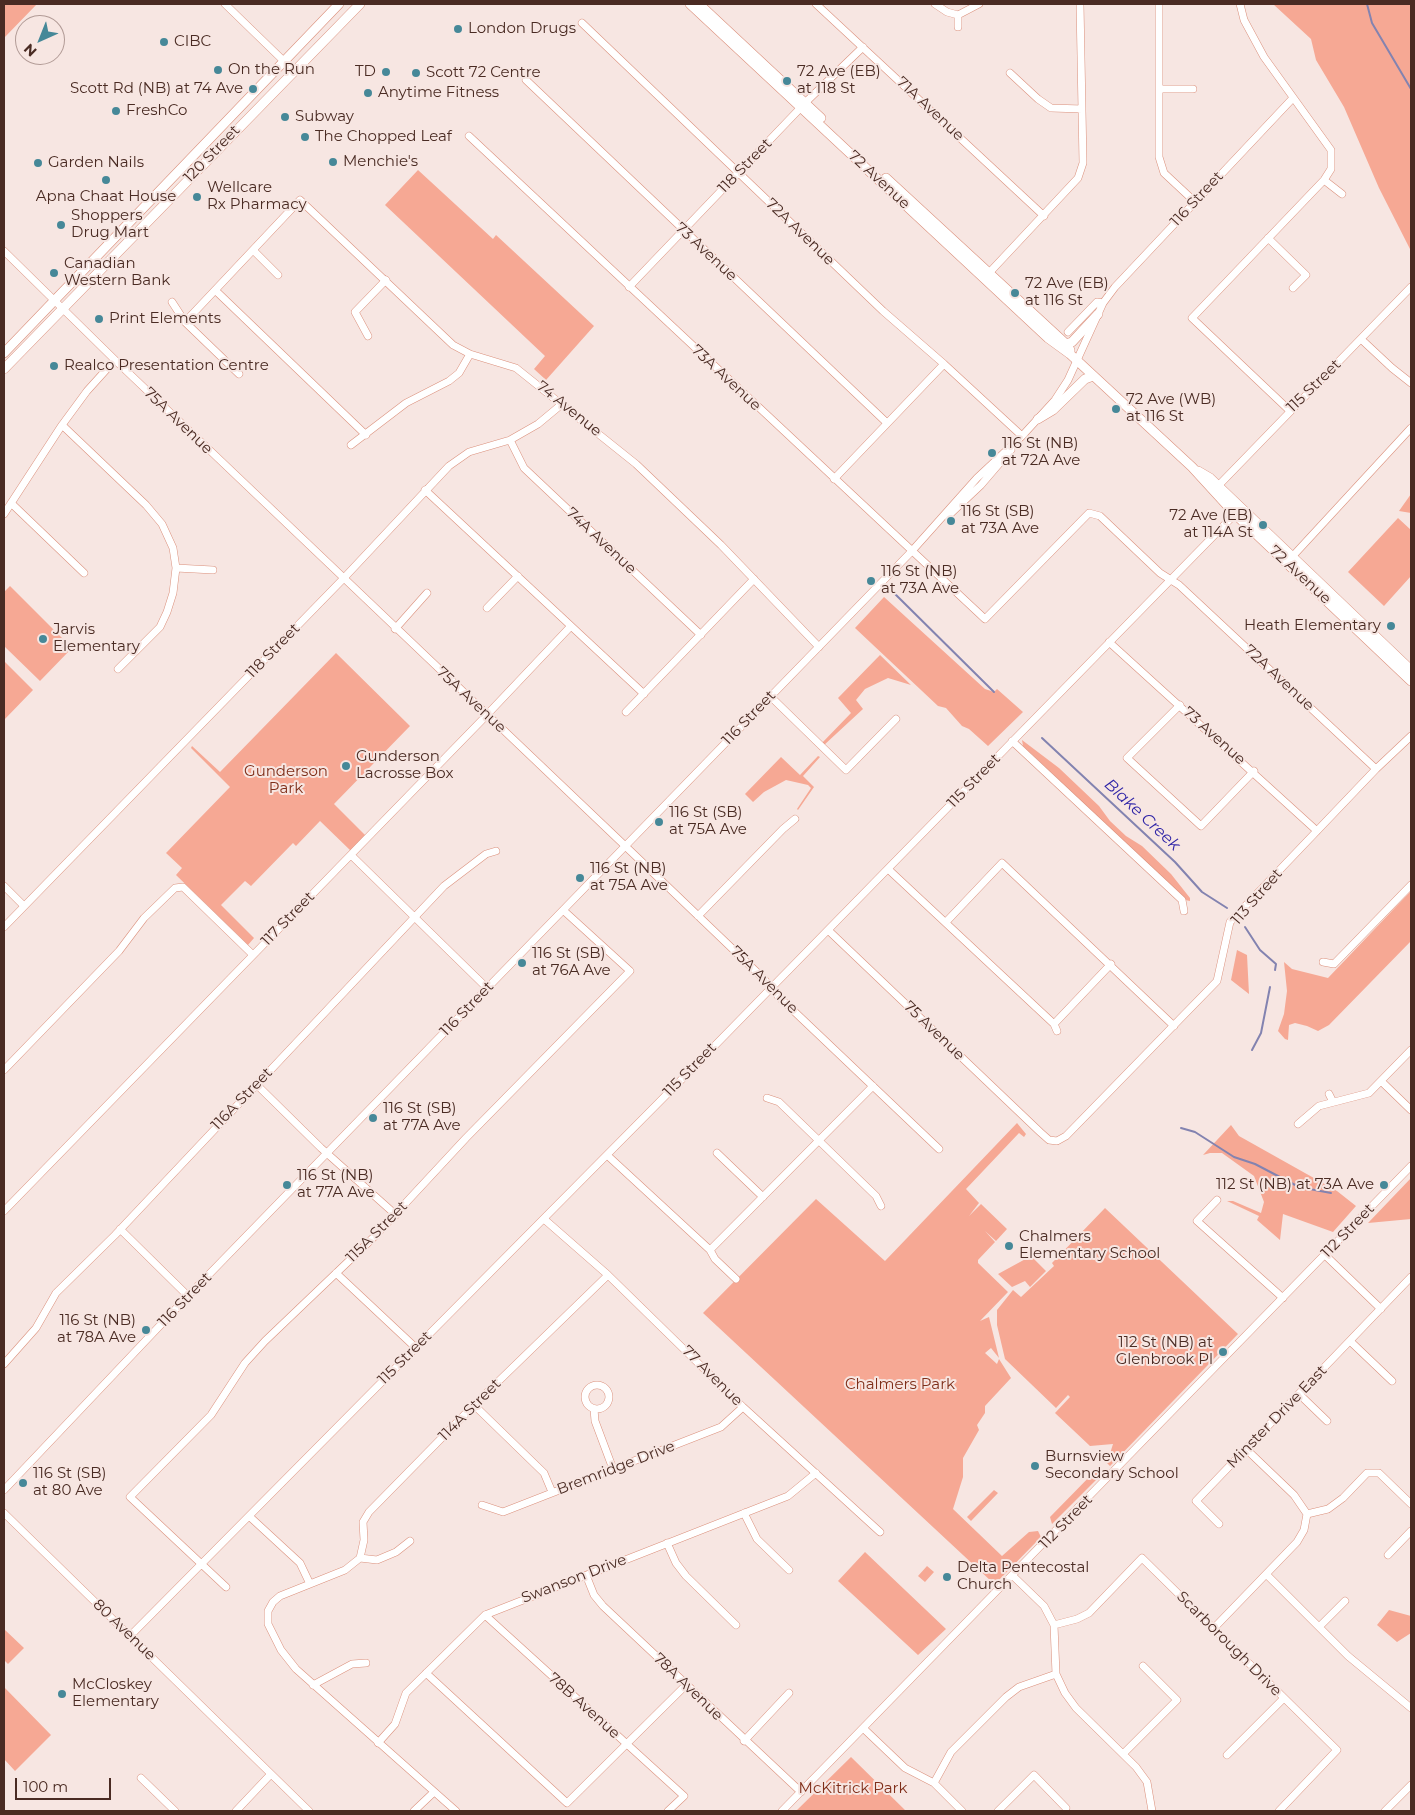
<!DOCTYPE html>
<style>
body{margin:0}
#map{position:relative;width:1415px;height:1815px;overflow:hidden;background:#f7e6e2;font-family:Montserrat,sans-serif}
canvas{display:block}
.frame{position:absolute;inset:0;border:5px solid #4a2b23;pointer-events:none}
.north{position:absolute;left:15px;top:15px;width:50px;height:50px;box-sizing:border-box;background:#f7e6e2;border:1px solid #b29b96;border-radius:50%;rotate:224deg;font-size:14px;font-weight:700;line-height:20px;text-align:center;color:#4a2b23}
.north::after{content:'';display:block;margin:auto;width:18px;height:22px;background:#468898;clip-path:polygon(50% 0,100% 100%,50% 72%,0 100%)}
.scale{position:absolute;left:15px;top:1778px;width:96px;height:22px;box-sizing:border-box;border:2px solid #4a2b23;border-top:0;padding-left:6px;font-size:15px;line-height:18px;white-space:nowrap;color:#4a2b23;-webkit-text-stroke:4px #f7e6e2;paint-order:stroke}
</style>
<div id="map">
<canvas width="1415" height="1815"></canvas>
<div class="frame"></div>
<div class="north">N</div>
<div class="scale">100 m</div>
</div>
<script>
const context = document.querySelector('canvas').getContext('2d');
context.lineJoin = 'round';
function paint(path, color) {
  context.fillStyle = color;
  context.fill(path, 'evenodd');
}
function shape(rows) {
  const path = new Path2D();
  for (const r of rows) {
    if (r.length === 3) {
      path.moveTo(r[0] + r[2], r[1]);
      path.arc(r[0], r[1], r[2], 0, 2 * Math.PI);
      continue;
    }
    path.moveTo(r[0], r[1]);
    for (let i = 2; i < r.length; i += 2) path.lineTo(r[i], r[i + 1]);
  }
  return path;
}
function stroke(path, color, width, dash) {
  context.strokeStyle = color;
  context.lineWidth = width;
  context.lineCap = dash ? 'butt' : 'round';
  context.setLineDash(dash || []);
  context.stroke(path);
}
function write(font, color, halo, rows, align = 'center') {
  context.font = font + ' Montserrat,sans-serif';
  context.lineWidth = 4;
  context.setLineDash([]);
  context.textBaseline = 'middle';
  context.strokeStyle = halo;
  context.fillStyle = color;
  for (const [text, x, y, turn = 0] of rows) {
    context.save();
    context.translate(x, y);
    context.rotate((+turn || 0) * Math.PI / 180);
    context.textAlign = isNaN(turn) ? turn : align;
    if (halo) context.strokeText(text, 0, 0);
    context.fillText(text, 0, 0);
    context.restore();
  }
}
paint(shape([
 [4,4,37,4,4,38],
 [1273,4,1411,4,1411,251,1379,188,1344,107,1316,60,1311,39],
 [418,170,493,239,496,235,594,326,546,380,534,369,545,356,385,205],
 [1411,494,1411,513,1399,511],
 [1398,518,1411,530,1411,576,1384,606,1348,572],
 [10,586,72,648,40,681,4,646,4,592],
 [884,597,985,689,994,692,997,689,1023,712,988,746,969,729,962,726,946,708,938,706,855,628],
 [336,653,410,726,334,804,366,836,351,851,320,821,296,846,293,843,251,886,245,881,221,905,254,938,248,945,176,875,182,868,166,853,230,787,191,748,192,746,220,772],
 [880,655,911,685,888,678,865,689,856,700,863,709,823,746,821,744,851,713,838,698],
 [4,661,33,690,4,720],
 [1022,740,1059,768,1099,806,1110,821,1126,836,1142,846,1171,874,1190,898,1190,901,1185,900,1038,760,1023,746],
 [818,756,820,757,803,776,814,787,798,810,797,809,811,788,808,785,786,780,764,792,753,802,745,794,781,757,800,775],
 [1411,891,1411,941,1329,1025,1318,1031,1307,1026,1295,1023,1289,1025,1288,1040,1285,1039,1278,1031,1284,1014,1287,991,1284,962,1292,969,1328,978],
 [1237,950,1247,955,1249,994,1231,980],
 [1017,1123,1026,1134,1024,1137,1019,1133,966,1189,979,1203,969,1216,981,1204,1007,1229,996,1241,985,1231,995,1242,978,1260,978,1263,1008,1292,980,1321,989,1317,999,1358,991,1348,985,1353,997,1364,999,1359,1011,1378,985,1406,985,1413,977,1425,979,1430,963,1458,963,1477,953,1509,1002,1556,1029,1532,1038,1531,1041,1537,998,1581,992,1582,703,1313,816,1199,885,1261],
 [1231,1125,1239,1136,1337,1191,1356,1206,1333,1232,1283,1214,1280,1240,1257,1220,1259,1216,1227,1201,1233,1201,1261,1213,1264,1202,1254,1176,1222,1153,1210,1153,1203,1155],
 [1411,1178,1411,1219,1368,1223],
 [1105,1208,1238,1334,1110,1466,1107,1463,1113,1444,1090,1446,1055,1413,1070,1397,1068,1395,1056,1408,1005,1359,997,1325,997,1310,1013,1290,1021,1297,1054,1266,1052,1263],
 [1031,1256,1046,1271,1030,1287,1025,1281,1012,1287,998,1274],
 [1097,1469,1104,1472,1052,1524,1050,1517],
 [994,1490,998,1493,971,1521,967,1517],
 [865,1552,946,1629,918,1655,838,1581],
 [927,1566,934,1572,925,1582,918,1576],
 [1389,1610,1411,1616,1411,1633,1397,1642,1377,1625],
 [4,1629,24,1648,8,1664,4,1660],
 [4,1687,51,1735,15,1771,4,1759],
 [851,1757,906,1811,796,1811]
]), '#f6a894');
stroke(shape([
 [1367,4,1372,23,1411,89],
 [890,589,994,692],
 [1042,738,1175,862,1202,892,1227,908],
 [1245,927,1260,950,1276,964,1275,970],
 [1252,1050,1261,1033,1270,987],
 [1181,1128,1195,1132,1234,1157,1255,1164,1299,1187,1331,1193]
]), '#8383b0', 2);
const minor = shape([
 [225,4,293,70],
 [816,4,1044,216],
 [935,4,947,12,958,15,979,4],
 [1159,4,1159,157,1164,173,1194,201],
 [1240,4,1244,20,1264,57,1331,150,1331,169,1324,180,1192,318,1289,410],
 [582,23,883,311,944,364,1022,436],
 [958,27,958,15],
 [1010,73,1038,99,1051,108,1082,109],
 [526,80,887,423],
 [1159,89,1193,89],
 [469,136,985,619,1089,513,1100,516,1160,573,1179,585,1376,769],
 [1324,180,1342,194],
 [1268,238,1306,275,1293,288],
 [253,250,278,275],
 [4,251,115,360,620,841,764,979,778,996,939,1149],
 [989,273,1078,178,1083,163,1080,4],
 [629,287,809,99,863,47],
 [215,290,366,435],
 [172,302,185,322,239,374],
 [185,322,300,200,453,345,470,354,516,368,636,464,721,545,819,647],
 [1068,332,1097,302,1103,303],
 [368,336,355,312,386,280],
 [1362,340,1392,368,1411,383],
 [62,425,146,505,162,524,173,548,176,568,173,593,167,612,160,627,118,669],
 [510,440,524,468,701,635],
 [351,445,406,403,449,381,459,373,470,354],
 [834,479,944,364],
 [1218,486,1411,287],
 [425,490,644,694],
 [11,503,84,573],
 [4,514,62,425,87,391,115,360],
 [948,516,981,485,1011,450],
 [1291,558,1411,428],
 [176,568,213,570],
 [487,608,518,576],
 [395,629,427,593],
 [1109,642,1317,831],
 [770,696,846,770,896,719],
 [1180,705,1127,758,1201,826,1254,771],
 [626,712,754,579],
 [1012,741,1182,900,1184,911],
 [351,855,487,988],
 [888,869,1054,1024,1057,1031],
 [4,886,24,906],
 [698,916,783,829,795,819],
 [946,922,1002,863,1174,1026],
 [4,927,343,579,449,466,469,452,510,440,538,424,562,404],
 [828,930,1040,1132,1049,1140,1057,1141,1066,1136,1217,981,1230,922,1376,769,1411,736],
 [1323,962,1334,964,1411,885],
 [1054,1024,1111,964],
 [4,1070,119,951,144,918,175,888,183,887,253,955],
 [1381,1081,1411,1110],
 [256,1084,321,1148,396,1215],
 [1329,1094,1333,1102],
 [767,1098,779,1102,876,1196,881,1206],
 [1298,1124,1319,1106,1369,1093,1411,1050],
 [717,1153,763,1197],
 [607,1155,710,1250,715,1259,736,1279],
 [1217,1200,1197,1221,1283,1298],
 [4,1211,482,720,571,626],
 [544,1219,608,1275,743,1407,880,1532],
 [120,1229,188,1296],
 [710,1250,873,1086],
 [1325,1255,1381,1309],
 [336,1273,416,1348],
 [1350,1341,1392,1381],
 [4,1364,36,1328,56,1293,115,1235,444,886,486,854,496,851],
 [597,1397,12],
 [1299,1394,1327,1421],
 [474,1405,544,1473,552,1492],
 [594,1409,595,1421,613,1469],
 [4,1490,188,1296,911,552,977,478,1022,436,1055,400,1068,380,1103,303,1115,287,1293,98],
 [482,1505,503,1512,721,1427,743,1407],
 [4,1513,309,1811],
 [744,1513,757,1539,789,1570],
 [1307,1514,1328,1509,1343,1498,1367,1473,1379,1473,1411,1504],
 [249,1516,300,1563,310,1584],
 [1219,1524,1196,1501,1411,1277],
 [410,1541,396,1552,377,1560,360,1558,345,1570,280,1596,273,1602,268,1611,268,1624,281,1650,296,1669,456,1811],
 [667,1543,676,1563,686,1576,736,1625],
 [1388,1555,1411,1531],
 [360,1558,364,1540,363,1522,369,1512,474,1405,608,1275],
 [1266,1574,1348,1656,1411,1708],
 [586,1575,594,1595,603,1606,801,1792],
 [1013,1576,1044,1606,1054,1625,1056,1674,1065,1693,1076,1708,1136,1767,1147,1782,1152,1811],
 [226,1587,130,1497,211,1415,245,1363,265,1341,375,1236,466,1138,630,971,563,910],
 [485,1615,684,1796,668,1811],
 [1054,1625,1077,1619,1089,1613,1142,1558,1337,1750,1279,1811],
 [1319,1627,1345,1601],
 [1214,1628,1297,1542,1304,1530,1307,1514,1294,1495,1246,1449],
 [130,1636,686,1075,1235,514,1240,515],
 [426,1673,567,1803,686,1685],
 [313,1685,352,1664,366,1663],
 [863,1728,905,1768,934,1783,962,1811],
 [744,1741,789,1693],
 [378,1743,395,1724,406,1693,485,1615,788,1496,816,1473],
 [1123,1754,1177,1700,1143,1666],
 [1227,1755,1284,1698],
 [141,1778,175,1811],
 [934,1783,951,1752,1006,1697,1019,1687,1056,1674],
 [236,1811,271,1774],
 [414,1811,434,1792],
 [782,1811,1411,1166],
 [998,1811,1034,1775,1066,1808],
 [1385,1811,1411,1785]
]);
const major = shape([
 [690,4,1048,338,1070,354,1192,467,1235,514,1411,681],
 [699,4,821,118],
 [886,178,1066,344,1070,350,1070,354],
 [1066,344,1072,342,1098,314],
 [4,353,339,4],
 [4,369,360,4],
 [1038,419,1053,410,1085,379,1093,376],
 [1198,471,1210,478,1411,670]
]);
stroke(minor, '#db907c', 8);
stroke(major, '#db907c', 10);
stroke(minor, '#fff', 7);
stroke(major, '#fff', 9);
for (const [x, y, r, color] of [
 [458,29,5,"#468898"],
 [164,42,5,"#468898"],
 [218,70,5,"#468898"],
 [386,72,5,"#468898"],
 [416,73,5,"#468898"],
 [787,81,5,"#468898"],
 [253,89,5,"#468898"],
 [368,93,5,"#468898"],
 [116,111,5,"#468898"],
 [285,117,5,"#468898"],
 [305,137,5,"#468898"],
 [333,162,5,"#468898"],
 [38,163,5,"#468898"],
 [106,180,5,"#468898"],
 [197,197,5,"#468898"],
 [61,225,5,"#468898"],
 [54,273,5,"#468898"],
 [1015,293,5,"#468898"],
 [99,319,5,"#468898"],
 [54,366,5,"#468898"],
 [1116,409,5,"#468898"],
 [992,453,5,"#468898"],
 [951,521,5,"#468898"],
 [1263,525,5,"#468898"],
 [871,581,5,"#468898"],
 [1391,626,5,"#468898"],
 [43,639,5,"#468898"],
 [346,766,5,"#468898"],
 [659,822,5,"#468898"],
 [580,878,5,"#468898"],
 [522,963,5,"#468898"],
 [373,1118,5,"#468898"],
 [287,1185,5,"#468898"],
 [1384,1185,5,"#468898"],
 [1009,1246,5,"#468898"],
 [146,1330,5,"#468898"],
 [1223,1352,5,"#468898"],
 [1035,1466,5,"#468898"],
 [23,1483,5,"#468898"],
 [947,1577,5,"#468898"],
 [62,1694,5,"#468898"]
]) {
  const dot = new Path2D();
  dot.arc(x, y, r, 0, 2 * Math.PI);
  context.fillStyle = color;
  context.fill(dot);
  stroke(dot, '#f7e6e2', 2);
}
write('15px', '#4a2b23', '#f7e6e2', [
 ["London Drugs",468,29],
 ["CIBC",174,42],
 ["On the Run",228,70],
 ["TD",376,72,"right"],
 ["72 Ave (EB)",797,72],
 ["at 118 St",797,89],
 ["Scott 72 Centre",426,73],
 ["Scott Rd (NB) at 74 Ave",243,89,"right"],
 ["Anytime Fitness",378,93],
 ["FreshCo",126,111],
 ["Subway",295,117],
 ["The Chopped Leaf",315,137],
 ["Menchie's",343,162],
 ["Garden Nails",48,163],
 ["Wellcare",207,188],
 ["Rx Pharmacy",207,205],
 ["Apna Chaat House",106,197,"center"],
 ["Shoppers",71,216],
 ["Drug Mart",71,233],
 ["Canadian",64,264],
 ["Western Bank",64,281],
 ["72 Ave (EB)",1025,284],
 ["at 116 St",1025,301],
 ["Print Elements",109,319],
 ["Realco Presentation Centre",64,366],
 ["72 Ave (WB)",1126,400],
 ["at 116 St",1126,417],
 ["116 St (NB)",1002,444],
 ["at 72A Ave",1002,461],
 ["116 St (SB)",961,512],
 ["at 73A Ave",961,529],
 ["72 Ave (EB)",1253,516,"right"],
 ["at 114A St",1253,533,"right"],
 ["116 St (NB)",881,572],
 ["at 73A Ave",881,589],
 ["Heath Elementary",1381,626,"right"],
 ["Jarvis",53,630],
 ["Elementary",53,647],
 ["Gunderson",356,757],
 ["Lacrosse Box",356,774],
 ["116 St (SB)",669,813],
 ["at 75A Ave",669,830],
 ["116 St (NB)",590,869],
 ["at 75A Ave",590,886],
 ["116 St (SB)",532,954],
 ["at 76A Ave",532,971],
 ["116 St (SB)",383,1109],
 ["at 77A Ave",383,1126],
 ["116 St (NB)",297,1176],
 ["at 77A Ave",297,1193],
 ["112 St (NB) at 73A Ave",1374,1185,"right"],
 ["Chalmers",1019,1237],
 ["Elementary School",1019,1254],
 ["116 St (NB)",136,1321,"right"],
 ["at 78A Ave",136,1338,"right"],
 ["112 St (NB) at",1213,1343,"right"],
 ["Glenbrook Pl",1213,1360,"right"],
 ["Burnsview",1045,1457],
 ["Secondary School",1045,1474],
 ["116 St (SB)",33,1474],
 ["at 80 Ave",33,1491],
 ["Delta Pentecostal",957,1568],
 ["Church",957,1585],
 ["McCloskey",72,1685],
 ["Elementary",72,1702]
], 'left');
write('15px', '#4a2b23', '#f7e6e2', [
 ["71A Avenue",930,109,43],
 ["120 Street",212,154,-46],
 ["118 Street",745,166,-46],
 ["72 Avenue",879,180,43],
 ["116 Street",1197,199,-47],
 ["72A Avenue",800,232,44],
 ["73 Avenue",706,252,43],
 ["73A Avenue",726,378,43],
 ["115 Street",1314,386,-44],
 ["74 Avenue",569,409,39],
 ["75A Avenue",178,421,44],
 ["74A Avenue",601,541,43],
 ["72 Avenue",1300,575,43],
 ["118 Street",273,651,-46],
 ["72A Avenue",1279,678,43],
 ["75A Avenue",471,700,43],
 ["116 Street",749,718,-46],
 ["73 Avenue",1214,736,42],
 ["115 Street",974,781,-46],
 ["113 Street",1257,897,-49],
 ["117 Street",288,919,-46],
 ["75A Avenue",764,980,45],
 ["116 Street",467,1009,-46],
 ["75 Avenue",934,1031,44],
 ["115 Street",690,1070,-46],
 ["116A Street",242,1099,-46],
 ["112 Street",1348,1231,-46],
 ["115A Street",377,1232,-45],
 ["116 Street",185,1300,-46],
 ["115 Street",405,1358,-45],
 ["77 Avenue",712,1376,45],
 ["114A Street",470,1410,-45],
 ["Minster Drive East",1277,1417,-46],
 ["Bremridge Drive",616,1468,-21],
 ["112 Street",1066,1522,-46],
 ["Swanson Drive",574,1579,-21],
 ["80 Avenue",124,1630,44],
 ["Scarborough Drive",1229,1644,45],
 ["78A Avenue",688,1687,44],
 ["78B Avenue",584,1706,42]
]);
write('15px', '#7f2e19', '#f7e6e2', [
 ["Gunderson",286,772],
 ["Park",286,789],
 ["Chalmers Park",900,1385],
 ["McKitrick Park",853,1789]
]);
write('italic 16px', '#2f24a7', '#f7e6e2', [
 ["Blake Creek",1142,815,43]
]);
</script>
